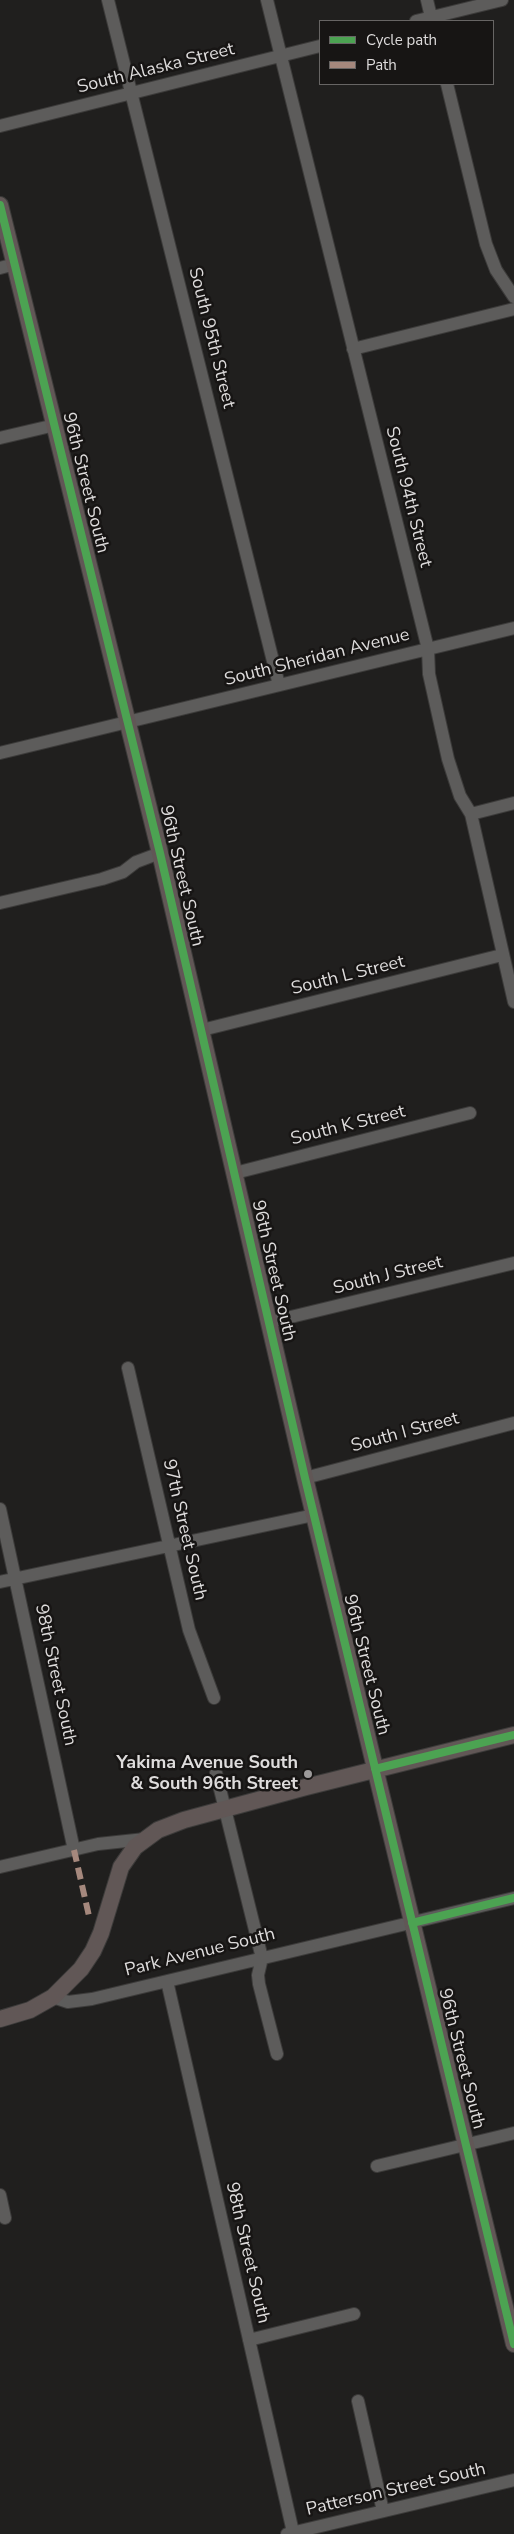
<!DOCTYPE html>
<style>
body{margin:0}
#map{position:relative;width:514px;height:2534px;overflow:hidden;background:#201f1e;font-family:"Nunito Sans",sans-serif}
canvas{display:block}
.legend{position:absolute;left:319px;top:20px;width:175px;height:65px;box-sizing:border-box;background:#171514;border:1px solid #676564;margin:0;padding:6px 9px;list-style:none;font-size:15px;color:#dedcdc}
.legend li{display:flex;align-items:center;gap:10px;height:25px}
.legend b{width:25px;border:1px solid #676564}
</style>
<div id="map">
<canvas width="514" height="2534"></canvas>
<ul class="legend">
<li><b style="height:6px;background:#4ca352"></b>Cycle path</li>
<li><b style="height:6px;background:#a5887d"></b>Path</li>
</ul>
</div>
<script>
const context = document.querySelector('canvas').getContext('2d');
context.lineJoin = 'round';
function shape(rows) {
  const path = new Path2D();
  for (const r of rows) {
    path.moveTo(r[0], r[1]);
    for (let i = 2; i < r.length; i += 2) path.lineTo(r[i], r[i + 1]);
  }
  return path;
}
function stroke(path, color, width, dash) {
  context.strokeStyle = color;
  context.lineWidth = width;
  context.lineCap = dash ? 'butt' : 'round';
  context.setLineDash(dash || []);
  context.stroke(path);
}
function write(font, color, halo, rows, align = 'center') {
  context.font = font + ' "Nunito Sans",sans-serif';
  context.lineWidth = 5;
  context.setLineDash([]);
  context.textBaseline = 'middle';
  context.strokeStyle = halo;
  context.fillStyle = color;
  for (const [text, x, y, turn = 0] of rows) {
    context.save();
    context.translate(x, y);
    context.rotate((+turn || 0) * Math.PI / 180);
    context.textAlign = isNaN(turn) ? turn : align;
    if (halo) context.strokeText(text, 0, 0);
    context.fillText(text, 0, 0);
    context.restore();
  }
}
const minor = shape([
 [108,0,279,685],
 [267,0,428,649,429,674,448,759,460,796,471,814,514,1002],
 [427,0,432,21],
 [416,21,502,0],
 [447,84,486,244,496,270,514,297],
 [0,126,320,46],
 [0,268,15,264],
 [353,349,514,309],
 [0,438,55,425],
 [0,753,514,628],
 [471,814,514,803],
 [0,903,102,879,123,872,136,862,160,853],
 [202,1030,502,955],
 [235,1173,470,1113],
 [270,1322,514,1263],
 [128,1368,189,1630,214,1698],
 [305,1478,514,1423],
 [0,1509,74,1850],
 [0,1582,314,1515],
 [216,1773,262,1958,258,1975,259,1984,277,2054],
 [0,1867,98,1844,145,1839],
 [167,1981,293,2532],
 [53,1997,68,2002,92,1999,514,1898],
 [377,2166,514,2133],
 [0,2195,5,2218],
 [249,2340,354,2314],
 [358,2401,383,2511],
 [287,2534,514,2480]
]);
const major = shape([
 [0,205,160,853,305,1478,514,2344],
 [0,2019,30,2010,53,1997,81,1969,93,1951,101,1933,121,1867,135,1847,158,1830,184,1820,306,1787,514,1735]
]);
stroke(minor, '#3c3b3a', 14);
stroke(major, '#3c3b3a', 18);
stroke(minor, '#5d5c5b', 12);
stroke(major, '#615756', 16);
stroke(shape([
 [74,1850,89,1916]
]), '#a5887d', 6, [12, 6]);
stroke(shape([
 [0,205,160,853,305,1478,514,2344],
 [375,1769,514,1735],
 [412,1923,514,1898]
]), '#4ca352', 8);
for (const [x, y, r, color] of [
 [308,1774,5,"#9c9a9a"]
]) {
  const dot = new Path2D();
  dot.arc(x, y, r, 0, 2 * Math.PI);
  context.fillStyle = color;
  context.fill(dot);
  stroke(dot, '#171514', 2);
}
write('18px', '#dedcdc', '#171514', [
 ["South Alaska Street",156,69,-14],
 ["South 95th Street",211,338,76],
 ["96th Street South",85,483,76],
 ["South 94th Street",408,497,76],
 ["South Sheridan Avenue",317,658,-14],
 ["96th Street South",181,876,77],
 ["South L Street",348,976,-14],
 ["South K Street",348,1126,-14],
 ["96th Street South",273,1271,77],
 ["South J Street",388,1276,-14],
 ["South I Street",405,1433,-15],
 ["97th Street South",184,1530,77],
 ["96th Street South",366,1665,76],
 ["98th Street South",55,1675,78],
 ["Park Avenue South",200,1953,-14],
 ["96th Street South",461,2059,76],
 ["98th Street South",247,2253,77],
 ["Patterson Street South",396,2490,-13]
]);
write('bold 18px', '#dedcdc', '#171514', [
 ["Yakima Avenue South",298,1764],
 ["& South 96th Street",298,1785]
], 'right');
</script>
